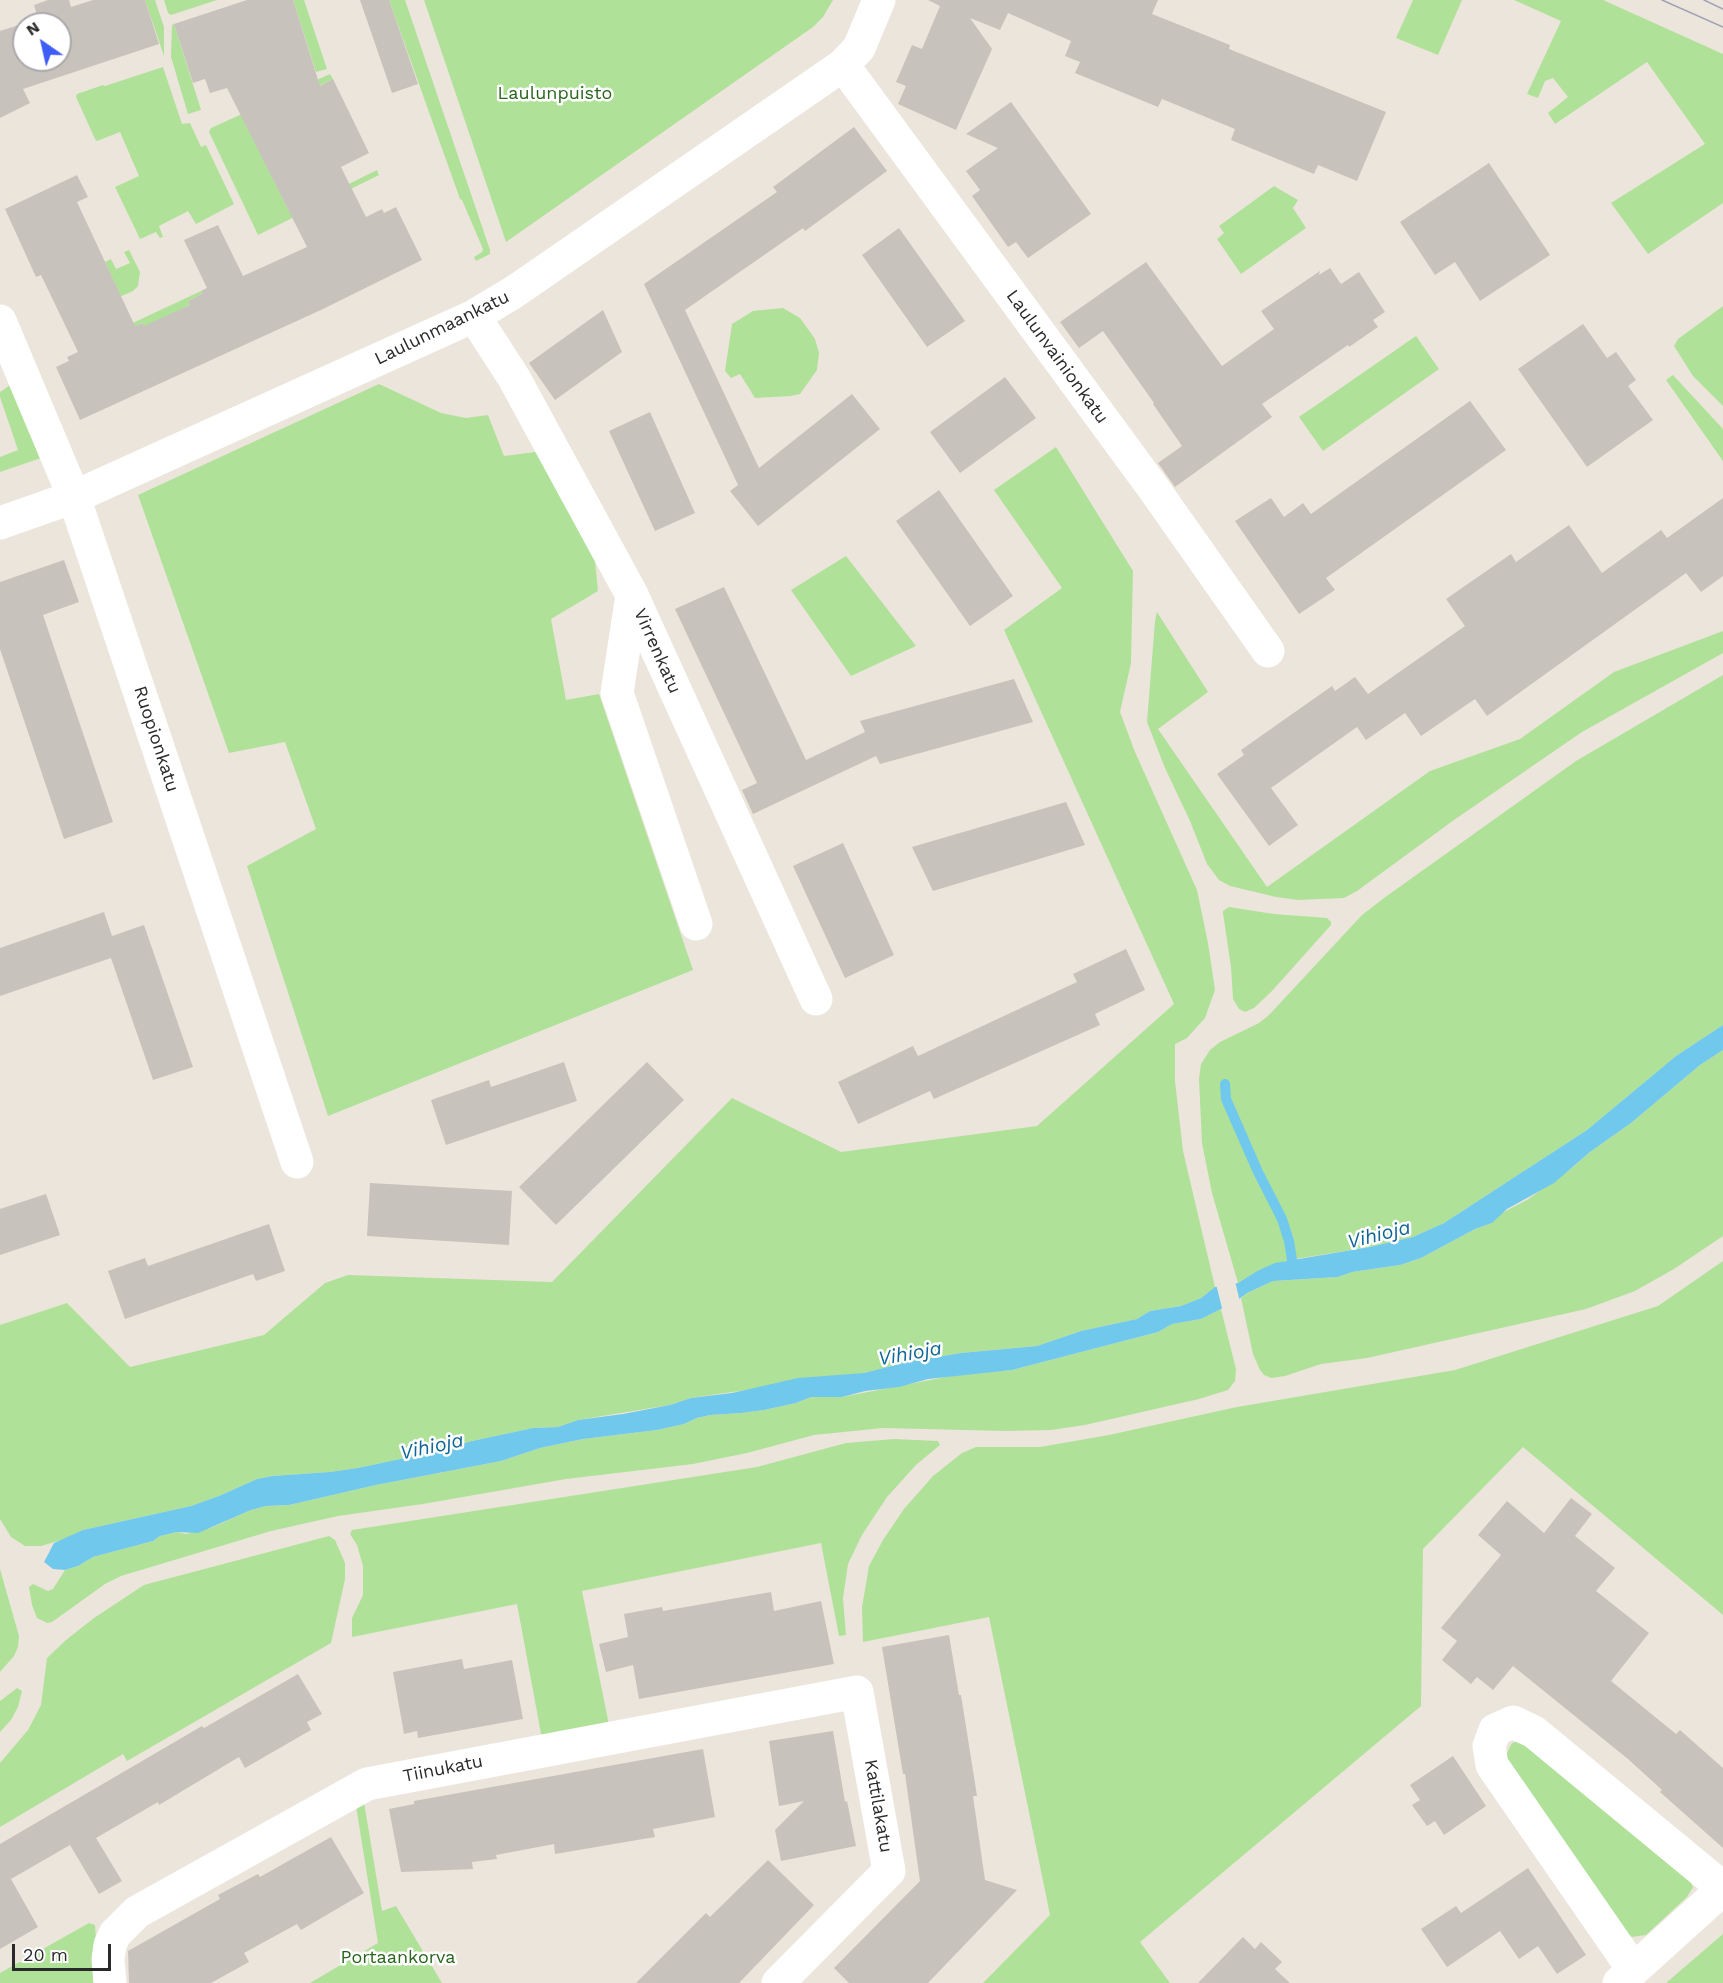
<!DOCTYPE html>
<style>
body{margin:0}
#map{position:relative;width:1723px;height:1983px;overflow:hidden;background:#ece5dc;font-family:"Work Sans",sans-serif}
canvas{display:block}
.north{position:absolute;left:12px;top:12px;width:60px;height:60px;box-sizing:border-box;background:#fff;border:2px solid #aaa;border-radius:50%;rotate:326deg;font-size:16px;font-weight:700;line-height:24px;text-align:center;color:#2a2a2a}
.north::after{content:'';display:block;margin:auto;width:21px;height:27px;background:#3e5cf6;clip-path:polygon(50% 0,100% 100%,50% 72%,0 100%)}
.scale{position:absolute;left:12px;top:1944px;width:99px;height:27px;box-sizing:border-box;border:3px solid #2a2a2a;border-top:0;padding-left:8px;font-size:18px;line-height:21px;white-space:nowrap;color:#2a2a2a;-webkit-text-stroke:4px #fff;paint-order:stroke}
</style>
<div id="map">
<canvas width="1723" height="1983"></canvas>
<div class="north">N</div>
<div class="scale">20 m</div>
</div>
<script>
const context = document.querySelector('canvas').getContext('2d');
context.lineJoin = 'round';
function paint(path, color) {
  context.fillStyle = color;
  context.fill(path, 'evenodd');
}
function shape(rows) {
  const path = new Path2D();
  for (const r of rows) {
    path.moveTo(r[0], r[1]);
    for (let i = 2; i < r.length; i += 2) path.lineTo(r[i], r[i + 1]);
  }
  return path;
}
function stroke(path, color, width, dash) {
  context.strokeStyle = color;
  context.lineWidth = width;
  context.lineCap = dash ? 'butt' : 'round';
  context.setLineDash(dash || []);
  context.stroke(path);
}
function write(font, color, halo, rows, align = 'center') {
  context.font = font + ' "Work Sans",sans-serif';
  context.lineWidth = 5;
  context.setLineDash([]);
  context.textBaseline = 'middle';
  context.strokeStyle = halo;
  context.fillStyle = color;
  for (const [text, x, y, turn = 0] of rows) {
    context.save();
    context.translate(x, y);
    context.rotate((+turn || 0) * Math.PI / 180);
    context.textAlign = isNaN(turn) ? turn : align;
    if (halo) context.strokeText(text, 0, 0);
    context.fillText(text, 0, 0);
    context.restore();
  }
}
paint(shape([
 [145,0,155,0,164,27,164,56],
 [164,0,217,0,171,15,168,13],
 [293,0,304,0,327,69,316,72],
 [389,0,405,0,490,250,490,254,476,261,474,257,482,252,483,249,462,200,460,199],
 [424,0,833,0,823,17,813,27,506,242],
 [1413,0,1462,0,1438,55,1396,38],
 [1514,0,1603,0,1723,54,1723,203,1648,254,1611,203,1705,144,1647,62,1555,124,1548,113,1568,97,1553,78,1545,81,1538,98,1527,94,1561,21],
 [174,24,201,110,188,114,171,57,172,25],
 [163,67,182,124,190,123,201,147,206,145,234,204,196,224,188,211,159,226,163,237,160,238,156,232,140,239,115,187,139,176,123,139,120,132,97,141,95,139,76,97,77,94,103,85,105,86],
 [330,74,333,79,245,123,290,213,377,170,379,175,258,235,209,132,211,128],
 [1274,186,1298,200,1293,208,1306,228,1241,274,1217,239,1224,233,1219,226],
 [129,250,140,272,138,286,133,291,117,298,115,284,105,262,111,259,116,269,130,263,124,252],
 [201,291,202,294,188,301,190,305,145,327,142,323,124,332,122,328],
 [1723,306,1723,406,1693,376,1674,346,1678,339],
 [783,308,800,318,815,339,819,353,817,370,800,394,791,396,755,398,740,374,731,378,725,371,732,324,753,311],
 [1416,336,1439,369,1323,451,1299,417],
 [1673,375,1723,429,1723,461,1666,380],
 [16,381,41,458,0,472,0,457,18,450,0,397,0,392],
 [379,384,441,413,466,418,488,415,504,456,543,451,594,550,598,591,551,619,566,700,599,694,693,970,328,1116,247,866,316,829,285,742,229,753,138,495],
 [1056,447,1133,571,1131,663,1120,712,1135,752,1197,890,1208,943,1215,990,1205,1018,1187,1038,1175,1044,1175,1081,1183,1151,1215,1287,1201,1298,1181,1306,1150,1311,1137,1319,1081,1331,1037,1346,961,1353,907,1362,864,1373,691,1398,670,1405,578,1420,558,1427,533,1428,472,1441,438,1451,358,1468,330,1472,272,1476,257,1479,219,1496,191,1506,83,1530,68,1538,41,1546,25,1546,11,1537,0,1519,0,1325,67,1303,130,1367,264,1335,325,1283,348,1275,552,1282,732,1098,841,1152,1037,1126,1174,1004,1004,630,1062,588,994,490],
 [846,556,916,646,851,676,791,590],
 [1157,612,1208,692,1158,729,1267,887,1430,771,1520,739,1614,672,1723,631,1723,653,1582,732,1454,820,1357,891,1344,898,1298,900,1276,897,1230,886,1219,880,1207,864,1190,821,1165,768,1147,722,1155,621],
 [1723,675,1723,1025,1676,1056,1587,1130,1444,1223,1413,1237,1370,1247,1289,1260,1257,1271,1238,1283,1212,1193,1202,1143,1199,1079,1201,1064,1210,1050,1220,1042,1259,1023,1269,1015,1362,915,1384,898,1576,761],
 [1229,907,1274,914,1327,918,1331,922,1331,925,1272,991,1254,1008,1245,1012,1239,1009,1233,999,1231,967,1223,913,1223,911],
 [1723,1050,1723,1236,1674,1269,1635,1291,1586,1309,1367,1358,1321,1364,1285,1376,1271,1378,1264,1375,1260,1370,1253,1354,1241,1298,1247,1293,1273,1281,1338,1277,1352,1272,1400,1265,1421,1258,1475,1229,1492,1223,1500,1214,1527,1200,1573,1167,1590,1152,1631,1123,1700,1065],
 [1723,1261,1723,1615,1523,1447,1423,1549,1421,1706,1140,1942,1170,1983,983,1983,1050,1915,989,1617,863,1642,862,1607,869,1566,883,1540,904,1509,933,1476,962,1453,976,1447,1040,1447,1109,1435,1237,1407,1455,1370,1658,1306],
 [1221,1309,1236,1369,1235,1381,1228,1390,1199,1399,1085,1425,1051,1430,1006,1431,883,1428,814,1435,747,1453,693,1464,566,1479,423,1504,338,1516,271,1531,121,1576,105,1584,52,1622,47,1623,37,1618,32,1605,29,1587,33,1584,48,1591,53,1589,65,1570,78,1566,93,1557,153,1541,160,1536,177,1532,186,1534,213,1527,251,1510,266,1506,289,1505,376,1485,501,1461,540,1448,583,1439,657,1430,684,1424,697,1418,710,1415,741,1413,764,1410,796,1403,811,1397,842,1397,956,1375,1012,1370,1158,1332,1172,1324,1201,1319],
 [894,1439,938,1441,940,1445,916,1465,887,1497,862,1535,848,1564,843,1598,846,1635,839,1636,821,1543,582,1591,609,1725,542,1739,517,1604,352,1637,352,1618,363,1595,363,1566,357,1545,350,1534,352,1530,757,1467,846,1443],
 [329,1536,335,1540,345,1563,345,1579,331,1643,127,1761,123,1754,0,1827,0,1763,28,1730,41,1705,47,1658,66,1640,94,1618,144,1585],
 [0,1569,19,1636,18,1647,14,1656,0,1672],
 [17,1688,22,1691,18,1707,11,1720,0,1732,0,1701],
 [1522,1740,1688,1876,1693,1887,1687,1897,1646,1935,1632,1937,1621,1929,1506,1763,1507,1753,1512,1743],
 [364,1802,382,1911,396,1906,442,1983,310,1983,378,1943,356,1806],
 [89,1923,95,1925,99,1983,0,1983,0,1973],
 [1723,1934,1723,1983,1666,1983]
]), '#b0e199');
paint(shape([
 [1723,1025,1723,1050,1700,1065,1631,1123,1590,1152,1554,1183,1507,1209,1492,1223,1475,1229,1421,1258,1400,1265,1352,1272,1338,1277,1273,1281,1247,1293,1235,1302,1201,1319,1172,1324,1158,1332,1012,1370,928,1379,899,1387,865,1391,842,1397,811,1397,796,1403,764,1410,741,1413,710,1415,697,1418,684,1424,657,1430,583,1439,540,1448,501,1461,376,1485,289,1505,266,1506,251,1510,198,1533,177,1532,160,1536,153,1541,93,1557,78,1566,65,1570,53,1569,44,1562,54,1543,83,1530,191,1506,219,1496,257,1479,272,1476,330,1472,358,1468,438,1451,472,1441,533,1428,558,1427,578,1420,623,1414,670,1405,691,1398,732,1393,798,1378,864,1373,907,1362,961,1353,1037,1346,1081,1331,1137,1319,1150,1311,1181,1306,1201,1298,1215,1287,1238,1283,1257,1271,1275,1263,1370,1247,1413,1237,1444,1223,1587,1130,1676,1056]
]), '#70c8ec');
paint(shape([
 [1235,1281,1240,1302,1223,1312,1216,1284]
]), '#ece5dc');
stroke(shape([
 [1225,1084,1226,1099,1258,1172,1282,1219,1289,1241,1294,1272]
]), '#70c8ec', 10);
paint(shape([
 [48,0,69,0,71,7,93,0,145,0,159,44,23,89,30,103,0,118,0,31,38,19,34,5],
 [24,24,60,24,60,60,24,60],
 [247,0,293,0,320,86,333,79,369,153,341,167,366,217,382,209,384,213,396,207,422,260,323,309,80,420,56,367,69,361,67,357,78,352,41,275,36,277,5,209,77,175,88,197,77,202,135,326,143,323,144,326,190,305,188,301,202,294,201,291,207,288,184,240,218,225,243,276,307,247,227,88,210,93,205,79,193,83,174,24],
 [360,0,389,0,418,84,392,93],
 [928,0,1158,0,1152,14,1230,45,1229,49,1386,112,1357,181,1318,165,1314,174,1231,140,1235,129,1162,99,1158,107,1075,73,1080,62,1065,56,1071,41,1008,13,1000,30,970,18,992,49,956,130,898,104,906,86,896,82,912,45,922,49,940,6],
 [1011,102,1091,214,1028,258,1016,242,1008,247,972,196,980,190,966,171,998,148,966,134],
 [854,127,887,171,805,231,803,228,685,310,759,468,852,394,880,429,758,526,730,491,738,485,644,284,777,192,773,187],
 [1489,163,1550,255,1480,301,1455,262,1435,275,1400,222],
 [899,228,965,321,927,347,862,255],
 [1146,262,1222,366,1274,329,1261,311,1320,271,1319,275,1330,268,1341,284,1359,272,1385,312,1373,320,1378,327,1349,347,1348,345,1262,404,1272,417,1175,487,1158,463,1182,446,1153,404,1154,403,1103,331,1079,348,1060,322],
 [603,310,622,352,555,400,529,363],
 [1583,324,1607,358,1616,352,1636,380,1628,386,1653,420,1587,467,1518,369],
 [1005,377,1036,418,960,473,930,432],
 [1470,401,1506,450,1326,578,1335,590,1299,614,1235,521,1271,498,1284,517,1303,503,1311,514],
 [650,412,695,513,655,531,609,431],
 [939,490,1013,596,970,626,896,521],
 [1723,498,1723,576,1701,592,1686,573,1487,716,1475,699,1421,736,1405,713,1366,740,1357,727,1271,788,1298,825,1269,846,1217,774,1244,755,1241,750,1332,686,1335,691,1355,677,1368,694,1465,626,1446,599,1511,554,1516,562,1569,525,1602,573,1661,530,1667,538],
 [64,560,79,602,43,615,113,822,64,839,0,649,0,582],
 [724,587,806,760,865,732,860,721,1014,679,1033,722,880,764,876,756,753,814,742,790,757,783,675,609],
 [1066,802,1085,845,933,891,912,847],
 [843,843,894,955,845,978,793,866],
 [104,912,112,936,144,925,193,1067,153,1080,111,958,0,996,0,948],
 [1126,949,1145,990,1095,1014,1100,1025,934,1099,930,1091,858,1124,838,1082,913,1046,918,1056,1077,982,1073,974],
 [564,1062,577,1101,446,1145,431,1100,489,1080,491,1087],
 [647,1062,684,1100,556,1225,519,1187],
 [370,1183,512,1191,509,1245,367,1236],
 [46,1194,60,1235,0,1255,0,1209],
 [269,1224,285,1271,256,1281,253,1274,125,1319,108,1271,145,1258,148,1266],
 [1571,1498,1592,1514,1575,1536,1615,1568,1596,1591,1649,1633,1611,1681,1676,1734,1680,1730,1723,1768,1723,1848,1660,1792,1662,1790,1628,1759,1513,1666,1493,1690,1477,1677,1471,1684,1442,1660,1457,1641,1441,1628,1501,1555,1478,1535,1507,1501,1544,1533],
 [771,1592,774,1611,821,1601,834,1664,639,1699,633,1665,606,1672,599,1644,628,1637,624,1614,662,1607,663,1611],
 [949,1635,959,1695,961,1695,977,1796,973,1796,985,1880,1017,1890,928,1983,849,1983,834,1968,920,1881,905,1774,903,1774,882,1647],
 [462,1659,464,1669,512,1660,523,1719,418,1738,417,1731,404,1734,393,1672],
 [298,1674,322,1714,307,1722,311,1730,245,1768,239,1757,159,1805,158,1802,96,1838,122,1881,99,1894,70,1845,11,1879,38,1927,0,1949,0,1844,202,1726,204,1728],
 [833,1731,845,1802,847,1801,856,1846,781,1861,775,1830,804,1801,779,1806,769,1741],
 [703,1749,715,1817,653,1829,655,1837,555,1854,554,1844,496,1855,497,1859,472,1862,473,1869,401,1872,389,1809,414,1804,414,1801],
 [1453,1756,1486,1806,1444,1835,1435,1821,1427,1826,1412,1805,1420,1800,1410,1785],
 [331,1837,364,1893,301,1930,297,1924,244,1953,249,1962,211,1983,129,1983,128,1951,220,1899,218,1895,258,1874,260,1877],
 [768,1860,814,1905,739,1983,636,1983,706,1913,710,1917],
 [1528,1868,1586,1955,1557,1974,1538,1946,1519,1959,1500,1931,1447,1967,1421,1929,1456,1906,1461,1913],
 [1243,1937,1255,1949,1261,1942,1282,1962,1275,1969,1290,1983,1198,1983]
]), '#c7c2bb');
stroke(shape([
 [843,65,1154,489,1268,651],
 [474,316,514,378,632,595,816,999],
 [0,321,74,497,297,1162],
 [0,523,74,497,474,316,514,292,843,65,859,48,879,0],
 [632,595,617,693,696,924],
 [1633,1969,1492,1765,1489,1746,1495,1730,1513,1722,1534,1732,1723,1888],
 [110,1983,108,1959,110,1945,115,1934,137,1912,367,1784,857,1692,889,1871,778,1983],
 [1619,1983,1723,1889]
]), '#fff', 33);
stroke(shape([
 [1662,0,1723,27],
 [1704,0,1723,9]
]), '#9fa1b4', 1.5);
write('18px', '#29651b', '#fff', [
 ["Laulunpuisto",555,94],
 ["Portaankorva",398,1958]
]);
write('18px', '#2a2a2a', '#fff', [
 ["Laulunmaankatu",442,328,-26],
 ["Laulunvainionkatu",1057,357,54],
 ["Virrenkatu",657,651,66],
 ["Ruopionkatu",156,739,72],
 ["Tiinukatu",443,1769,-11],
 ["Kattilakatu",878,1806,80]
]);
write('italic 20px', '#106698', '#fff', [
 ["Vihioja",1379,1235,-14],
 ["Vihioja",910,1354,-10],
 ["Vihioja",432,1447,-12]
]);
</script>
